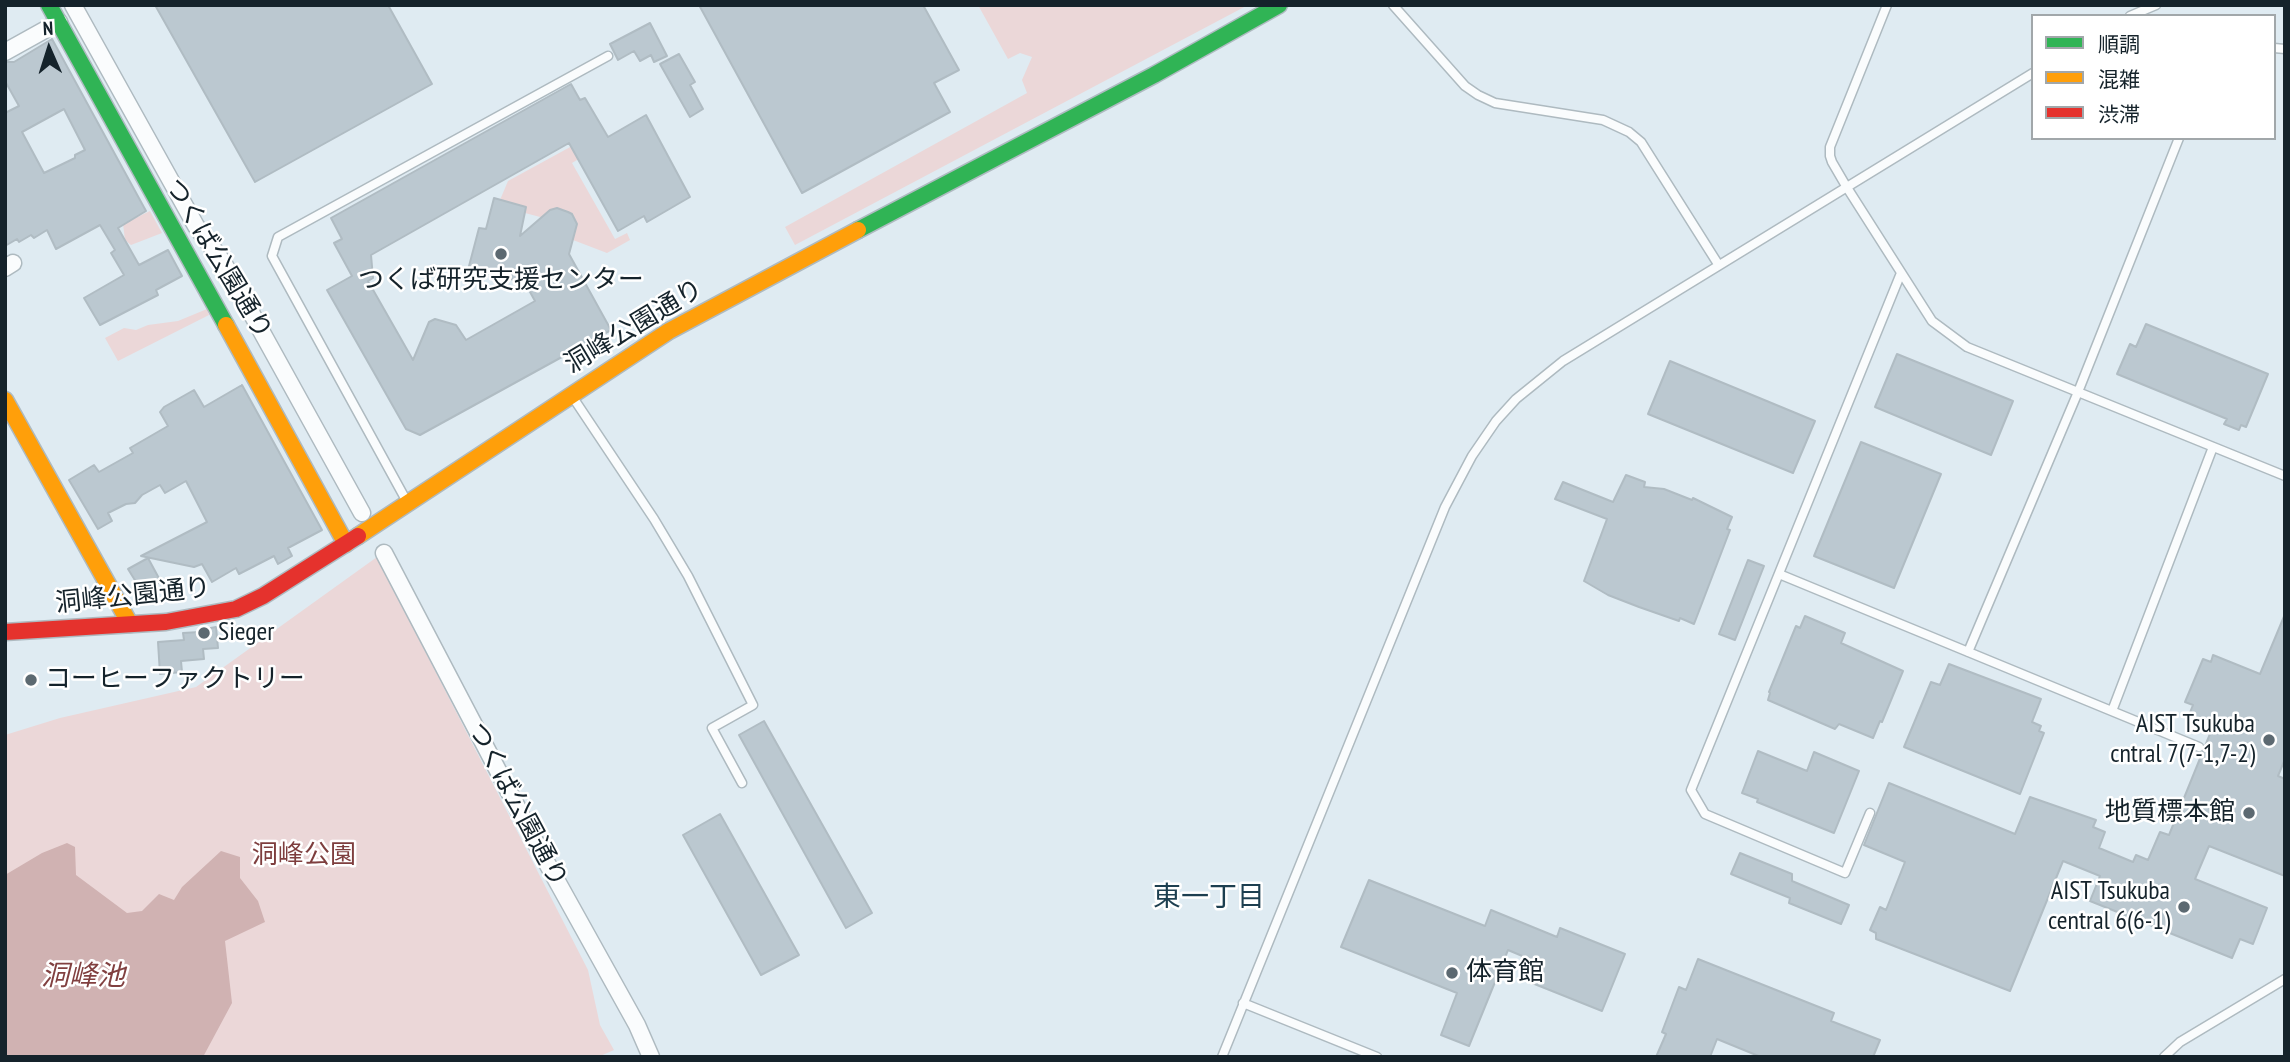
<!DOCTYPE html>
<meta charset="utf-8">
<style>
body{margin:0}
#map{position:relative;width:2290px;height:1062px;overflow:hidden;background:#dfebf2;font-family:"PT Sans Narrow","Noto Sans JP",sans-serif}
canvas{display:block}
.frame{position:absolute;inset:0;border:7px solid #15232b;pointer-events:none}
.legend{position:absolute;left:2031px;top:14px;width:245px;height:126px;box-sizing:border-box;background:#fff;border:2px solid #a1a7aa;margin:0;padding:9px 12px;list-style:none;font-size:21px;color:#15232b}
.legend li{display:flex;align-items:center;gap:14px;height:35px}
.legend b{width:35px;border:2px solid #a1a7aa}
.north{position:absolute;left:14px;top:14px;width:70px;height:70px;-webkit-text-stroke:5px #fff;paint-order:stroke;rotate:357deg;font-size:19px;font-weight:700;line-height:28px;text-align:center;color:#15232b}
.north::after{content:'';display:block;margin:auto;width:24px;height:32px;background:#15232b;clip-path:polygon(50% 0,100% 100%,50% 72%,0 100%)}
</style>
<div id="map">
<canvas width="2290" height="1062"></canvas>
<div class="frame"></div>
<ul class="legend">
<li><b style="height:9px;background:#30b455"></b>順調</li>
<li><b style="height:9px;background:#ff9f0a"></b>混雑</li>
<li><b style="height:9px;background:#e5322d"></b>渋滞</li>
</ul>
<div class="north">N</div>
</div>
<script>
const context = document.querySelector('canvas').getContext('2d');
context.lineJoin = 'round';
function paint(path, color) {
  context.fillStyle = color;
  context.fill(path, 'evenodd');
}
function shape(rows) {
  const path = new Path2D();
  for (const r of rows) {
    path.moveTo(r[0], r[1]);
    for (let i = 2; i < r.length; i += 2) path.lineTo(r[i], r[i + 1]);
  }
  return path;
}
function stroke(path, color, width, dash) {
  context.strokeStyle = color;
  context.lineWidth = width;
  context.lineCap = dash ? 'butt' : 'round';
  context.setLineDash(dash || []);
  context.stroke(path);
}
function write(font, color, halo, rows, align = 'center') {
  context.font = font + ' "PT Sans Narrow","Noto Sans JP",sans-serif';
  context.lineWidth = 5;
  context.setLineDash([]);
  context.textBaseline = 'middle';
  context.strokeStyle = halo;
  context.fillStyle = color;
  for (const [text, x, y, turn = 0] of rows) {
    context.save();
    context.translate(x, y);
    context.rotate((+turn || 0) * Math.PI / 180);
    context.textAlign = isNaN(turn) ? turn : align;
    if (halo) context.strokeText(text, 0, 0);
    context.fillText(text, 0, 0);
    context.restore();
  }
}
paint(shape([
 [978,5,1248,5,795,245,785,227,1027,93,1022,80,1032,57,1020,53,1008,59],
 [594,134,600,146,572,163,615,239,627,233,630,240,607,253,573,240,577,224,573,214,568,212,556,209,544,218,525,213,526,207,500,200,508,181],
 [150,211,162,233,131,245,125,240,123,224],
 [207,309,209,315,118,361,105,338,124,328,136,330,148,325,178,321],
 [377,557,588,970,600,1025,614,1050,598,1057,5,1057,5,735,60,718,196,687]
]), '#ebd7d8');
paint(shape([
 [67,843,75,847,76,875,127,913,142,911,159,894,174,900,182,887,221,851,240,857,240,878,258,901,265,922,225,941,232,1003,203,1057,5,1057,5,875,42,853]
]), '#d0b2b2');
const building = shape([
 [155,5,388,5,432,84,255,182,155,5],
 [699,5,923,5,959,70,934,83,950,112,802,193,699,5],
 [650,23,667,56,654,62,651,55,640,61,634,51,618,60,610,44,650,23],
 [52,39,146,211,118,228,139,265,168,250,182,276,156,290,158,295,100,325,84,298,124,275,111,253,115,250,100,225,56,249,47,230,34,238,31,235,19,242,17,239,5,246,5,113,19,106,5,81,5,62,14,62,52,39],
 [64,109,85,150,75,155,75,158,44,173,22,132,64,109],
 [679,54,695,82,690,85,703,109,690,117,660,64,679,54],
 [571,84,580,100,585,98,608,137,646,115,690,197,647,222,644,216,618,231,569,143,371,255,373,278,368,281,413,360,429,322,435,319,456,325,466,340,535,301,525,283,489,273,480,277,474,276,468,270,479,228,486,229,494,198,526,207,520,236,550,210,557,208,568,212,572,214,577,224,569,254,611,330,420,435,406,429,327,290,352,276,334,243,342,239,331,218,571,84],
 [2146,324,2268,374,2246,427,2241,425,2239,430,2224,424,2227,419,2117,374,2130,344,2136,347,2146,324],
 [1897,354,2013,401,1991,455,1875,407,1897,354],
 [1670,361,1815,421,1793,473,1648,414,1670,361],
 [242,385,322,530,288,548,292,556,278,564,274,556,239,574,236,568,212,582,202,564,194,567,141,556,207,522,186,481,165,493,160,485,142,495,135,503,126,504,108,513,112,521,98,529,69,480,94,465,99,472,133,453,130,448,168,426,160,412,164,407,194,390,204,407,242,385],
 [1861,442,1941,474,1894,588,1814,556,1861,442],
 [1626,475,1645,482,1644,487,1664,489,1692,500,1693,498,1732,517,1727,529,1730,530,1694,624,1680,618,1679,621,1639,607,1608,595,1584,581,1607,519,1555,499,1563,482,1613,502,1626,475],
 [148,558,161,582,141,590,128,569,148,558],
 [1748,560,1764,566,1735,640,1719,634,1748,560],
 [2285,614,2285,759,2278,776,2285,779,2285,876,2209,846,2195,879,2267,908,2253,944,2240,939,2232,958,2090,901,2100,876,2063,861,2010,991,1876,939,1876,933,1870,930,1880,907,1886,910,1905,862,1864,845,1889,783,2015,834,2030,797,2096,820,2093,827,2105,832,2099,848,2133,862,2136,855,2148,860,2160,832,2169,835,2214,724,2189,715,2193,705,2185,702,2203,659,2211,662,2213,655,2260,674,2285,614],
 [1805,616,1845,633,1841,643,1903,671,1882,722,1880,721,1873,738,1839,724,1835,729,1768,700,1770,693,1769,692,1796,626,1800,628,1805,616],
 [216,627,218,648,203,649,204,659,181,661,182,672,160,674,158,642,184,640,183,633,200,632,200,630,216,627],
 [1949,664,2041,699,2032,722,2041,726,2039,731,2044,733,2020,794,1904,747,1931,682,1940,685,1949,664],
 [764,721,872,913,846,928,739,735,764,721],
 [1758,751,1807,771,1814,752,1859,771,1834,833,1757,802,1758,799,1742,793,1758,751],
 [720,814,799,955,761,975,683,835,720,814],
 [1740,853,1792,874,1792,881,1849,905,1841,924,1789,903,1790,898,1731,874,1740,853],
 [1369,880,1485,926,1491,910,1557,937,1560,928,1625,954,1602,1011,1532,983,1539,963,1508,950,1469,1046,1441,1035,1457,993,1341,947,1369,880],
 [1698,959,1834,1013,1831,1021,1880,1040,1873,1057,1761,1057,1717,1039,1710,1057,1656,1057,1666,1034,1662,1032,1679,987,1686,990,1698,959]
]);
paint(building, '#bbc8d0');
stroke(building, '#b0bcc3', 2);
const lane = shape([
 [1393,5,1465,86,1478,95,1495,103,1603,120,1629,132,1641,142,1718,264],
 [1887,5,1830,147,1830,156,1832,162,1846,186,1932,321,1967,347,2285,476],
 [2130,16,2156,5],
 [2274,48,2285,49],
 [572,396,654,519,688,576,753,705,712,728,742,783],
 [406,500,272,256,278,237,608,56],
 [1779,574,2199,747],
 [1968,652,2078,392,2179,138],
 [2112,711,2213,447],
 [1870,813,1845,873,1705,814,1691,790,1901,273],
 [1243,1003,1377,1057],
 [1222,1057,1445,507,1472,456,1496,421,1516,399,1563,361,2033,73],
 [2164,1057,2180,1042,2285,979]
]);
const street = shape([
 [73,5,196,226,223,262,362,513],
 [5,52,59,22],
 [5,268,13,263],
 [384,553,538,847,637,1025,651,1057]
]);
const fast = shape([
 [49,5,226,325],
 [858,230,1154,75,1279,5]
]);
const slow = shape([
 [226,325,346,544],
 [5,400,130,624],
 [358,536,669,331,858,230]
]);
const jam = shape([
 [5,632,166,622,236,609,263,596,358,536]
]);
stroke(lane, '#aebac0', 11);
stroke(street, '#aebac0', 19);
stroke(fast, '#aebac0', 19);
stroke(slow, '#aebac0', 19);
stroke(jam, '#aebac0', 19);
stroke(lane, '#fafcfd', 8);
stroke(street, '#fafcfd', 16);
stroke(fast, '#30b455', 16);
stroke(slow, '#ff9f0a', 16);
stroke(jam, '#e5322d', 16);
for (const [x, y, r, color] of [
 [501,254,7,"#5c6971"],
 [204,633,7,"#5c6971"],
 [31,680,7,"#5c6971"],
 [2269,740,7,"#5c6971"],
 [2249,813,7,"#5c6971"],
 [2184,907,7,"#5c6971"],
 [1452,973,7,"#5c6971"]
]) {
  const dot = new Path2D();
  dot.arc(x, y, r, 0, 2 * Math.PI);
  context.fillStyle = color;
  context.fill(dot);
  stroke(dot, '#fff', 2.5);
}
write('26px', '#15232b', '#fff', [
 ["つくば公園通り",218,259,59],
 ["洞峰公園通り",634,327,-31],
 ["洞峰公園通り",133,596,-6],
 ["つくば公園通り",517,805,62]
]);
write('26px', '#15232b', '#fff', [
 ["つくば研究支援センター",501,281,"center"],
 ["Sieger",218,633],
 ["コーヒーファクトリー",45,680],
 ["AIST Tsukuba",2255,725,"right"],
 ["cntral 7(7-1,7-2)",2255,755,"right"],
 ["地質標本館",2235,813,"right"],
 ["AIST Tsukuba",2170,892,"right"],
 ["central 6(6-1)",2170,922,"right"],
 ["体育館",1466,973]
], 'left');
write('26px', '#7e3e3e', '#fff', [
 ["洞峰公園",304,856]
]);
write('28px', '#1d3f50', '#fff', [
 ["東一丁目",1209,898]
]);
write('italic 28px', '#814040', '#fff', [
 ["洞峰池",83,977]
]);
</script>
